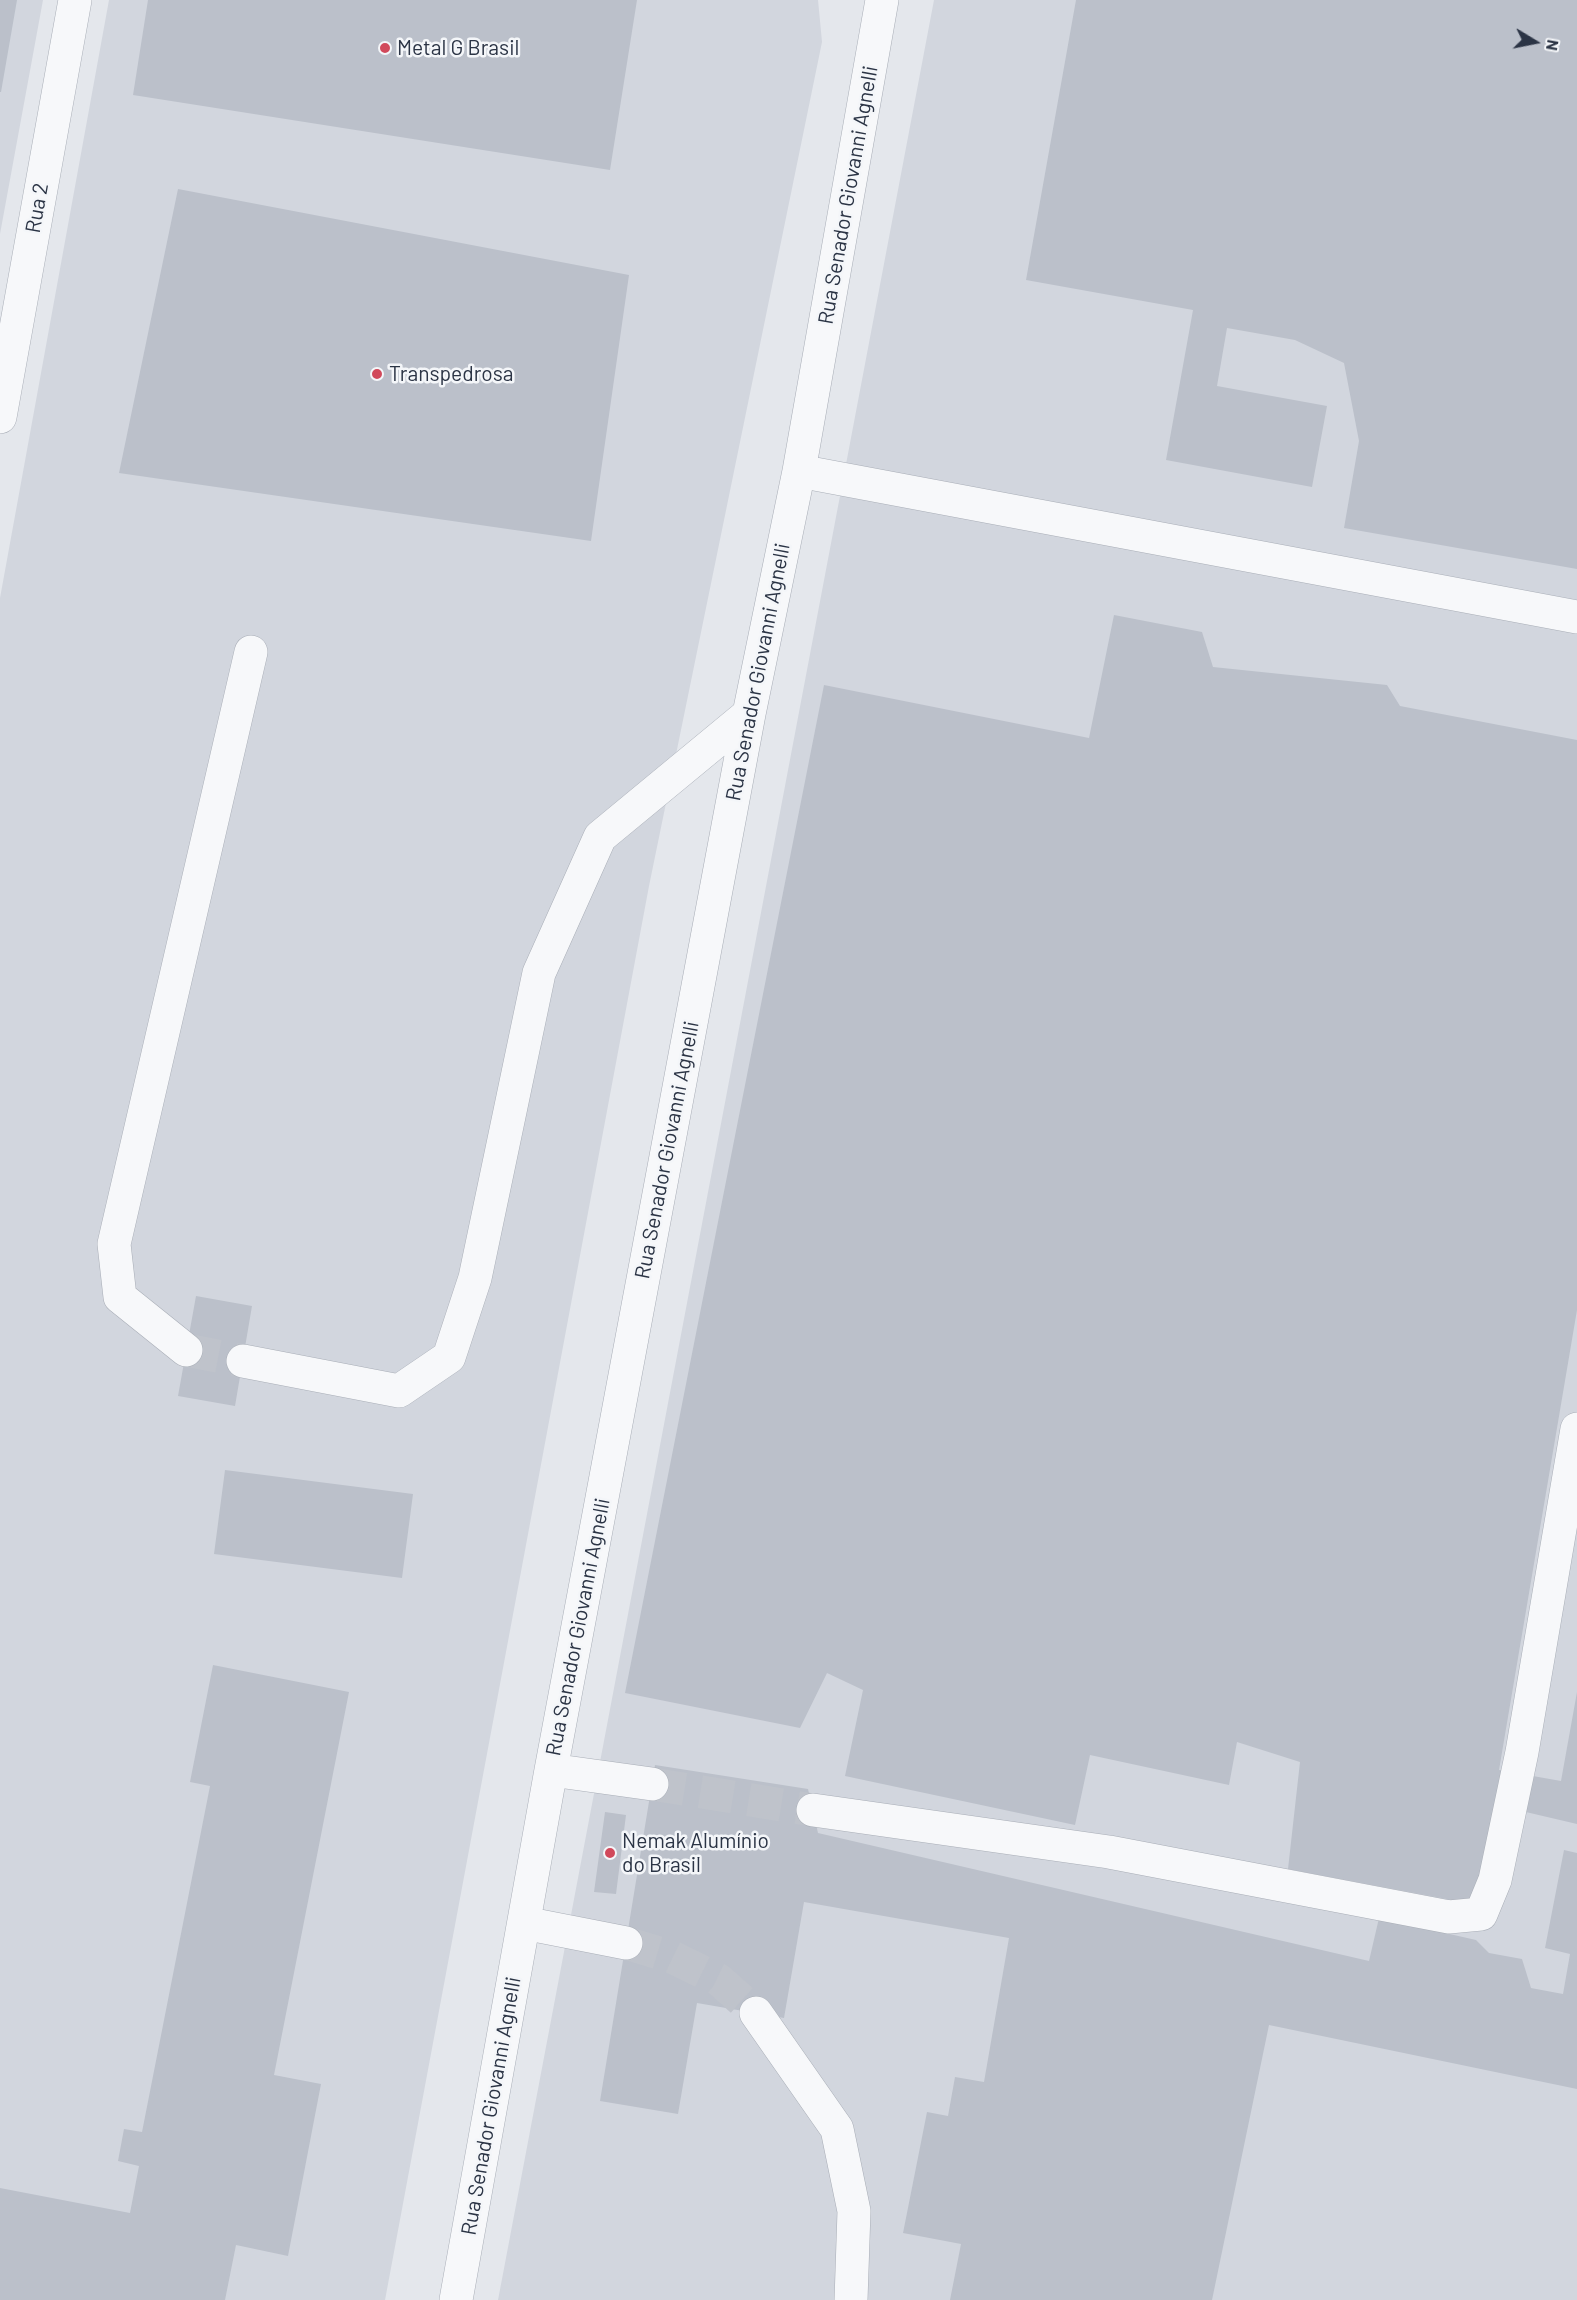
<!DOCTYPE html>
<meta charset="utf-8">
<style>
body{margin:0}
#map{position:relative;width:1577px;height:2300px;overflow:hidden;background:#e4e7ec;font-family:Barlow,sans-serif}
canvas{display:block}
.north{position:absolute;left:1505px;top:12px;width:60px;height:60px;-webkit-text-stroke:4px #f4f6f9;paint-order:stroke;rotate:100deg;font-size:16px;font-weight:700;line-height:24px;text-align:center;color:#2b3445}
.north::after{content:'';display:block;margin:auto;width:21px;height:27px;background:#2b3445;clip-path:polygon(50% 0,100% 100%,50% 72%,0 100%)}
</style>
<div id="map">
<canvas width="1577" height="2300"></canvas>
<div class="north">N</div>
</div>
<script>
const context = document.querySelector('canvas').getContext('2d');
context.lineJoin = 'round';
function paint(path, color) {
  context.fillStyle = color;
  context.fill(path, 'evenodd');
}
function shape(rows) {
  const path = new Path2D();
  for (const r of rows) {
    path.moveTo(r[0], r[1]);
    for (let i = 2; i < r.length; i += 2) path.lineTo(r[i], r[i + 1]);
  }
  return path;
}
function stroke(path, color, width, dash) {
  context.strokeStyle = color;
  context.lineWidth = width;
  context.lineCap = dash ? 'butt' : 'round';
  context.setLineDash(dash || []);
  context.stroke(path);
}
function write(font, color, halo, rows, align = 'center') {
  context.font = font + ' Barlow,sans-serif';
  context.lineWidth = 5;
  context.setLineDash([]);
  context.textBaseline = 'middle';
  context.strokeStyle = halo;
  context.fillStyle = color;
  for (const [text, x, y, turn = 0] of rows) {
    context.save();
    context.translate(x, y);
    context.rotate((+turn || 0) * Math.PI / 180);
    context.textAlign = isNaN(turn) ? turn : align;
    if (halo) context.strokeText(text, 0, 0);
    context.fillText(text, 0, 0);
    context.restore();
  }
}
paint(shape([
 [0,0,43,0,0,234],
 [109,0,818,0,822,42,649,886,385,2300,0,2300,0,598],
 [934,0,1577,0,1577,2300,498,2300]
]), '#d2d6de');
paint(shape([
 [0,0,17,0,1,92,0,92],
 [148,0,637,0,610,170,133,95],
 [1076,0,1577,0,1577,569,1344,528,1359,441,1344,363,1295,340,1227,328,1217,386,1327,406,1312,487,1166,460,1193,310,1026,280],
 [178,189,629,275,591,541,119,473],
 [1114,615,1202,632,1213,667,1387,685,1400,706,1577,740,1577,1310,1499,1770,1561,1781,1577,1692,1577,1824,1496,1805,1473,1904,1288,1869,1300,1762,1237,1742,1229,1785,1090,1755,1075,1825,845,1776,863,1690,827,1673,800,1728,625,1693,824,685,1089,738],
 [196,1296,252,1306,235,1406,178,1396],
 [225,1470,413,1494,402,1578,214,1554],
 [213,1665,349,1692,274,2075,321,2084,288,2256,236,2245,225,2300,0,2300,0,2188,130,2213,139,2166,118,2161,124,2129,142,2132,210,1786,190,1782],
 [655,1765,808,1789,818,1833,1369,1961,1379,1918,1476,1940,1489,1953,1522,1959,1531,1988,1563,1994,1570,1954,1545,1948,1564,1850,1577,1853,1577,2089,1269,2025,1212,2300,950,2300,961,2244,903,2233,927,2112,948,2116,955,2077,984,2082,1009,1938,804,1902,784,2018,697,2003,678,2114,600,2101],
 [605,1812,626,1815,616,1894,594,1892]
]), '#bbc0ca');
stroke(shape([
 [186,1350,243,1361],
 [652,1784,813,1810],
 [626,1943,672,1957,719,1980,756,2013]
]), '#bfc3cb', 33, [33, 16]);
const minor = shape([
 [0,417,75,0],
 [799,471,1577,617],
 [186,1350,120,1297,114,1244,251,652],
 [243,1361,399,1391,449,1357,475,1278,539,973,600,837,749,714],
 [551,1770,652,1784],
 [813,1810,1109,1852,1449,1917,1481,1914,1495,1880,1522,1752,1577,1429],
 [524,1923,626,1943],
 [756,2013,837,2129,854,2211,851,2300],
 [456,2300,551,1770,749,714,799,471,882,0]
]);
stroke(minor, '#a9aeb7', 34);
stroke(minor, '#f7f8fa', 33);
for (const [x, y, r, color] of [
 [385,48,6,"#d1495b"],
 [377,374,6,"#d1495b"],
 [610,1853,6,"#d1495b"]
]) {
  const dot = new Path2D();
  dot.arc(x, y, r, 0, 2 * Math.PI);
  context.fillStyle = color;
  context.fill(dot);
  stroke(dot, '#f4f6f9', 2);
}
write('21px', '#2b3445', '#f4f6f9', [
 ["Metal G Brasil",397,48],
 ["Transpedrosa",389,374],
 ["Nemak Alumínio",622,1841],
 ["do Brasil",622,1865]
], 'left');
write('21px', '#2b3445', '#f4f6f9', [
 ["Rua Senador Giovanni Agnelli",848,195,-80],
 ["Rua 2",37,208,-80],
 ["Rua Senador Giovanni Agnelli",758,672,-79],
 ["Rua Senador Giovanni Agnelli",667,1150,-79],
 ["Rua Senador Giovanni Agnelli",578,1627,-79],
 ["Rua Senador Giovanni Agnelli",491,2106,-80]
]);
</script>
